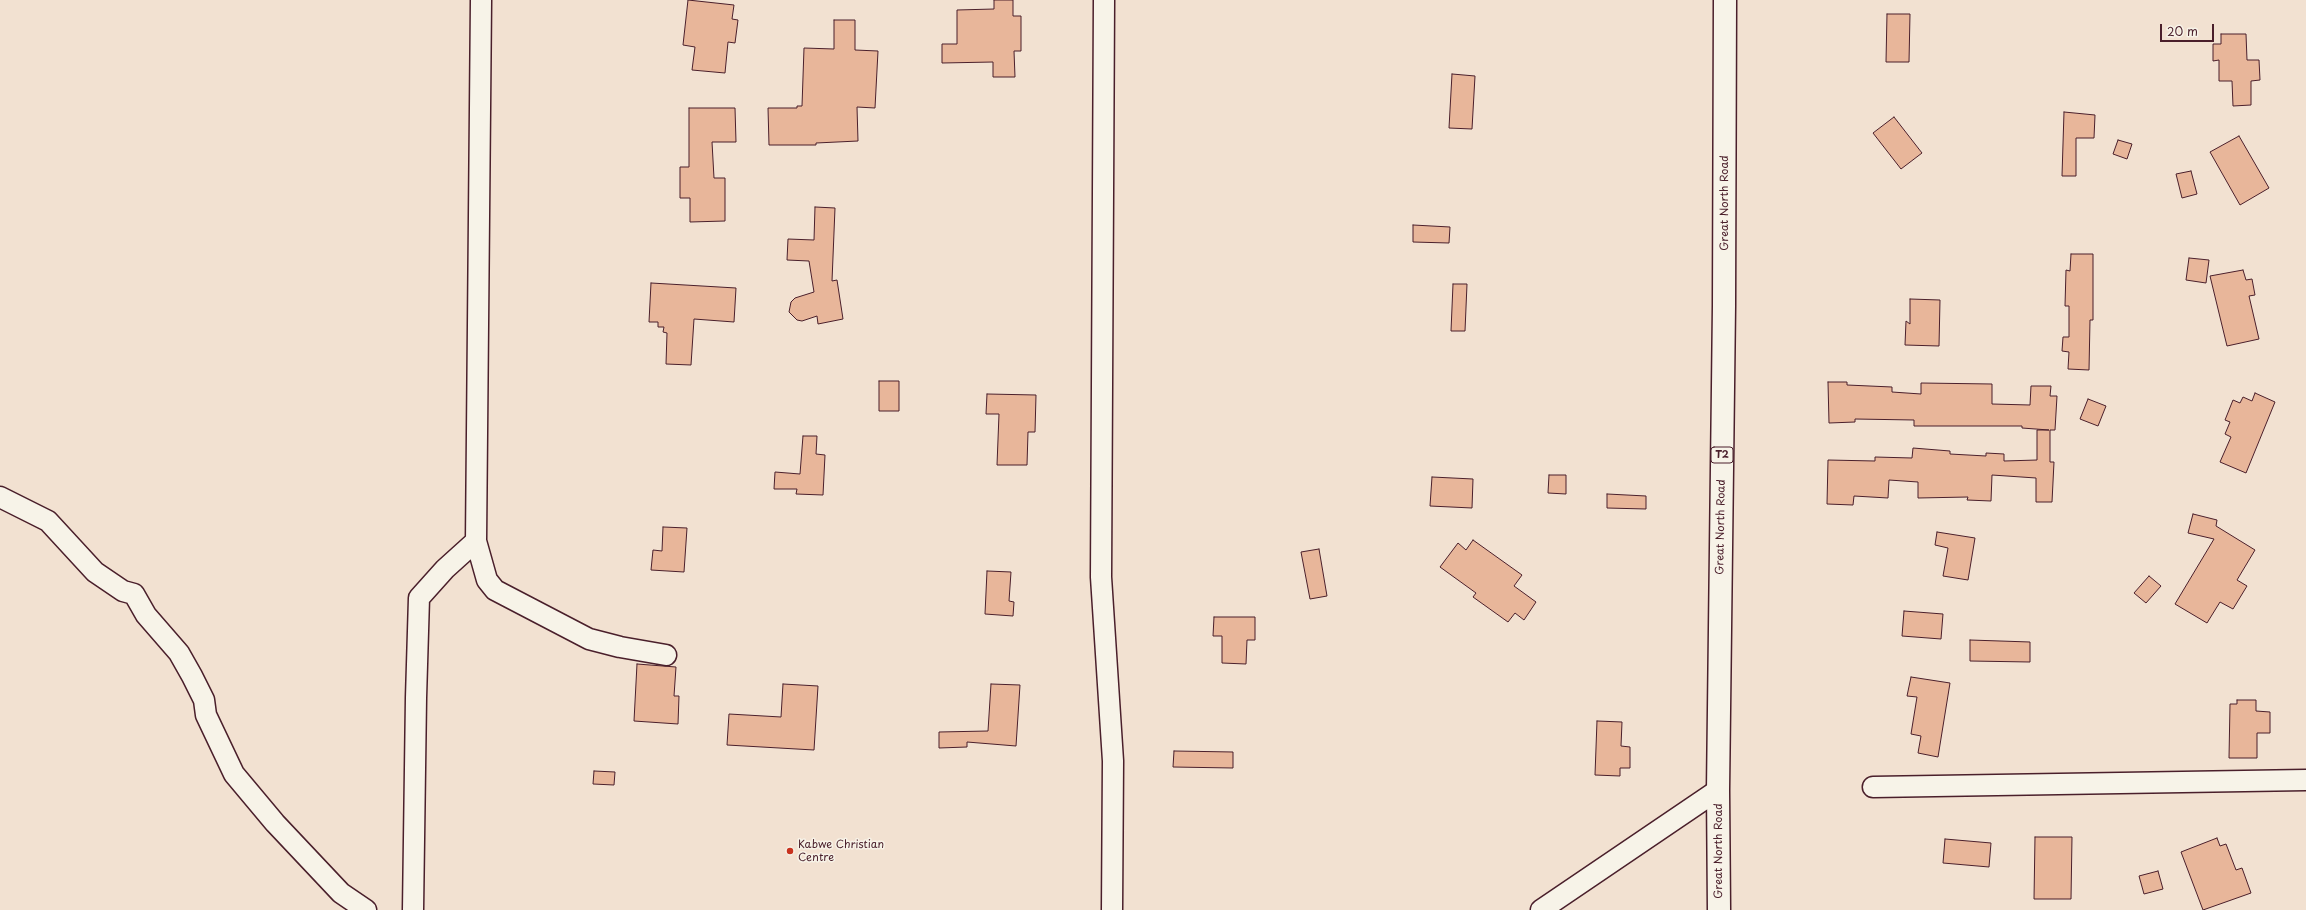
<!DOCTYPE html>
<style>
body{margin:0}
#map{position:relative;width:2306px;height:910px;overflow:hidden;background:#f2e1d1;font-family:"Playpen Sans",sans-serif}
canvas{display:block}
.scale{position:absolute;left:2160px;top:24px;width:54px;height:18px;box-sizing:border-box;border:2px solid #4a1f2b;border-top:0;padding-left:5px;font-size:12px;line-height:14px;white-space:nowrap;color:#4a1f2b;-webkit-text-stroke:3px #f7f3e8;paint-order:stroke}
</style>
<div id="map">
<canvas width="2306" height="910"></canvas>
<div class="scale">20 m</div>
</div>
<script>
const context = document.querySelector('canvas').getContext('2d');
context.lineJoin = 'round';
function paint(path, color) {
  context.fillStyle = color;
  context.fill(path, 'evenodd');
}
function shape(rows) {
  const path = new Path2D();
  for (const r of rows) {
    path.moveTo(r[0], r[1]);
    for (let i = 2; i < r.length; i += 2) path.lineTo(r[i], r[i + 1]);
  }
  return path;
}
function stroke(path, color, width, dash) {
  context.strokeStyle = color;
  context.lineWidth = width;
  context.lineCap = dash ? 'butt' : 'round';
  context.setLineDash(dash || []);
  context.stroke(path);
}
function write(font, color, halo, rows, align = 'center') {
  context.font = font + ' "Playpen Sans",sans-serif';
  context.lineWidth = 3;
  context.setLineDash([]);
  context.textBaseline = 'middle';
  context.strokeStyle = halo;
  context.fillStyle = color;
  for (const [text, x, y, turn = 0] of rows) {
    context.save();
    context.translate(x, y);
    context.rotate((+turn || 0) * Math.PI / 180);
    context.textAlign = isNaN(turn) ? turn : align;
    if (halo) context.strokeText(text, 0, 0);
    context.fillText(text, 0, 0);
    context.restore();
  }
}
const building = shape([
 [688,0,734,5,732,19,738,20,735,43,728,42,725,73,692,70,695,47,683,45,688,0],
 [994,0,1013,0,1013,16,1021,16,1021,51,1014,51,1015,77,993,77,993,62,942,63,942,44,957,44,957,10,994,9,994,0],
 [1887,14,1910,14,1909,62,1886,62,1887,14],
 [834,20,855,20,855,50,878,51,875,108,857,107,858,141,816,143,816,145,769,145,768,108,797,108,797,106,802,106,804,48,834,49,834,20],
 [2221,34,2246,34,2247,60,2259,60,2260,80,2251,81,2251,105,2233,106,2232,81,2219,81,2219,60,2213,61,2213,44,2221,44,2221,34],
 [1452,74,1475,76,1472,129,1449,128,1452,74],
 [689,108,735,108,736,142,712,142,714,178,725,178,725,221,690,222,690,198,680,198,680,167,689,167,689,108],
 [2064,112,2095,115,2094,138,2076,138,2076,176,2062,176,2064,112],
 [1894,117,1922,153,1901,169,1873,133,1894,117],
 [2239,136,2269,188,2240,205,2210,152,2239,136],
 [2118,140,2132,144,2127,159,2113,154,2118,140],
 [2191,171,2197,194,2182,198,2176,174,2191,171],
 [815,207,835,208,832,281,837,280,843,319,818,324,817,316,802,321,797,320,789,312,791,302,795,298,814,292,809,261,787,260,788,239,814,240,815,207],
 [1413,225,1450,227,1449,243,1413,242,1413,225],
 [2071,254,2093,254,2093,320,2090,320,2089,370,2068,369,2069,352,2062,351,2063,337,2069,337,2069,306,2065,306,2066,270,2070,271,2071,254],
 [2189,258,2209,260,2206,283,2186,280,2189,258],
 [2243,270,2246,280,2252,279,2255,295,2249,296,2259,339,2227,346,2210,276,2243,270],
 [651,283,736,288,734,322,694,319,691,365,666,364,667,333,663,332,664,327,658,327,658,322,649,322,651,283],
 [1453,284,1467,284,1465,331,1451,331,1453,284],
 [1910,299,1940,300,1939,346,1905,345,1906,321,1910,324,1910,299],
 [879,381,899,381,899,411,879,411,879,381],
 [1828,382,1847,382,1847,385,1892,387,1892,392,1921,394,1921,383,1992,384,1992,404,2030,405,2031,386,2051,386,2050,396,2057,396,2055,430,2050,430,2050,462,2054,462,2052,502,2036,502,2036,478,1992,475,1991,501,1967,500,1968,497,1918,498,1918,482,1889,480,1888,498,1854,496,1853,505,1827,504,1828,460,1875,461,1875,457,1912,458,1913,448,1950,451,1950,454,1986,456,1986,453,2004,454,2004,461,2037,460,2037,430,2049,430,2022,428,2022,426,1914,426,1914,420,1855,419,1855,422,1829,423,1828,382],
 [2255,393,2275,402,2246,473,2220,462,2231,437,2225,434,2230,422,2225,420,2233,400,2240,403,2243,397,2252,401,2255,393],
 [987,394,1036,395,1035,432,1028,432,1027,465,997,465,999,414,986,414,987,394],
 [2088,399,2106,406,2098,426,2080,419,2088,399],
 [803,436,817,436,816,454,825,455,823,495,796,494,797,489,774,489,775,472,800,474,803,436],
 [1549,475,1566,475,1566,494,1548,493,1549,475],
 [1432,477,1473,479,1472,508,1430,506,1432,477],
 [1607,494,1646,496,1646,509,1607,508,1607,494],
 [2193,514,2217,520,2216,526,2255,550,2237,580,2247,586,2233,609,2220,602,2207,623,2175,604,2214,539,2188,533,2193,514],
 [663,527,687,528,684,572,651,570,653,550,662,551,663,527],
 [1937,532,1975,538,1968,580,1943,576,1948,548,1935,545,1937,532],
 [1473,540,1522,575,1514,586,1536,602,1524,620,1515,613,1508,622,1473,597,1476,593,1440,567,1458,543,1466,550,1473,540],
 [1319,549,1327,596,1310,599,1301,552,1319,549],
 [987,571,1011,572,1009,601,1014,602,1013,616,985,614,987,571],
 [2149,576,2161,586,2146,603,2134,593,2149,576],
 [1904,611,1943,614,1941,639,1902,636,1904,611],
 [1214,617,1255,617,1255,640,1247,640,1246,664,1222,663,1222,636,1213,636,1214,617],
 [1970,640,2030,642,2030,662,1970,661,1970,640],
 [637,664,676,667,674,696,679,696,678,724,634,721,637,664],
 [1911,677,1950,683,1938,757,1918,753,1921,736,1911,734,1917,697,1907,696,1911,677],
 [783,684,818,686,814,750,727,745,729,714,781,717,783,684],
 [991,684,1020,685,1016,746,967,742,967,747,939,748,939,732,988,731,991,684],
 [2237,700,2256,700,2256,711,2270,712,2270,733,2257,733,2257,758,2229,758,2230,704,2237,704,2237,700],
 [1597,721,1622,722,1621,746,1630,747,1630,768,1620,768,1620,776,1595,775,1597,721],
 [1174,751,1233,752,1233,768,1173,767,1174,751],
 [594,771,615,772,614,785,593,784,594,771],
 [2035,837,2072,837,2071,899,2034,899,2035,837],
 [2217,838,2220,846,2226,844,2236,870,2242,868,2251,893,2203,910,2181,852,2217,838],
 [1945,839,1991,843,1989,867,1943,863,1945,839],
 [2158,871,2163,889,2144,894,2139,876,2158,871]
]);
paint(building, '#e8b69a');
stroke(building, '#4a1f2b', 1);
const minor = shape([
 [481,0,476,541,487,580,495,590,589,639,620,647,666,655],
 [1104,0,1101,577,1113,761,1112,910],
 [0,497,48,521,95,572,123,591,134,594,146,615,179,653,192,676,204,700,206,715,234,774,275,823,341,893,366,910],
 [1873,787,2306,780],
 [413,910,416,698,419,598,445,569,476,541],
 [1541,910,1718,790]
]);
const trunk = shape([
 [1719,910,1718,790,1724,306,1725,0]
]);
stroke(minor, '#4a1f2b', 23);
stroke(trunk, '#4a1f2b', 25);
stroke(minor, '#f7f3e8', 20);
stroke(trunk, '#f7f3e8', 22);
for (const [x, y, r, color] of [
 [790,851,4,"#c8321e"]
]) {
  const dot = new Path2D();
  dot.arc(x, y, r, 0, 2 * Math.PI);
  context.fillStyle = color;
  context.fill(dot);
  stroke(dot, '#f7f3e8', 1.5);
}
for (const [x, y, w] of [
 [1722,455,22]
]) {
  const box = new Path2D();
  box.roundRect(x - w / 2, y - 8, w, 16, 3);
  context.fillStyle = '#f7f3e8';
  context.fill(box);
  stroke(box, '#4a1f2b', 1);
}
write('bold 10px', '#4a1f2b', null, [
 ["T2",1722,455]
]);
write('11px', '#4a1f2b', '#f7f3e8', [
 ["Great North Road",1725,203,-90],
 ["Great North Road",1721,527,-89],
 ["Great North Road",1719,851,-90]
]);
write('11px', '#4a1f2b', '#f7f3e8', [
 ["Kabwe Christian",798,845],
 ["Centre",798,858]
], 'left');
</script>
